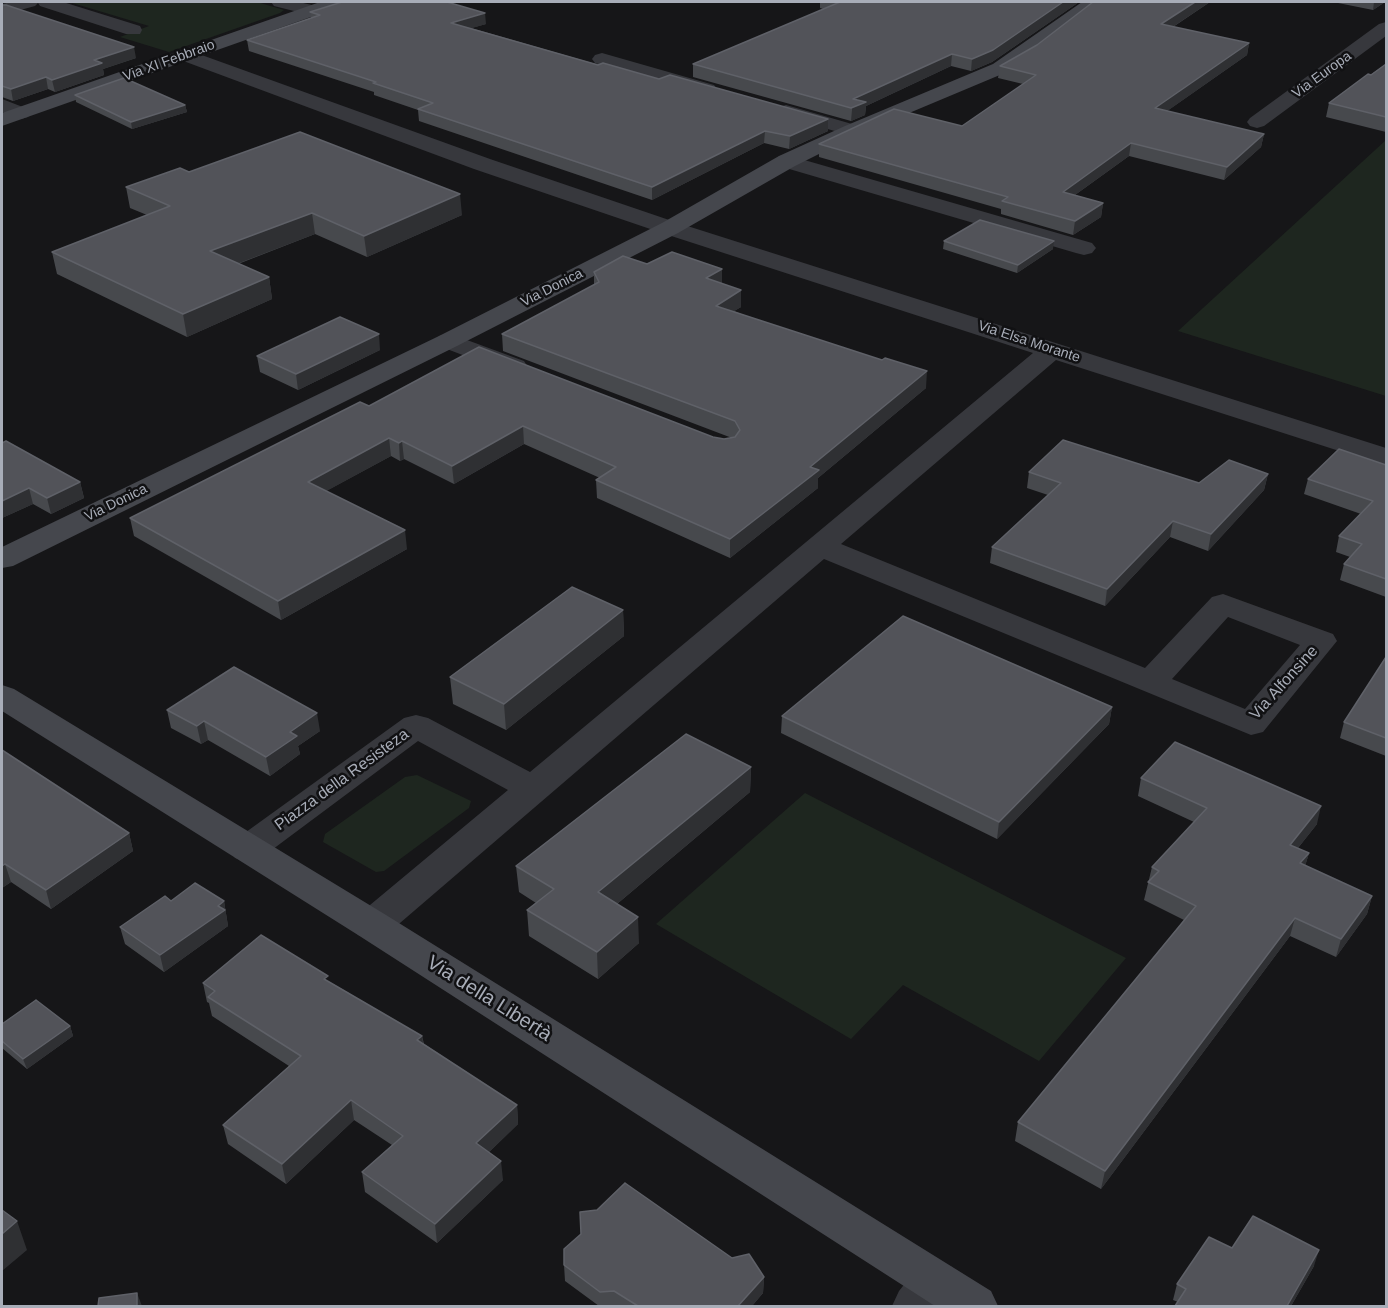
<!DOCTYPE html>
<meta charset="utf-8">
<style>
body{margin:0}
#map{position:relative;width:1388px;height:1308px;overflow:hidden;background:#161618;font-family:Helvetica,sans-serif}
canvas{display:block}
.frame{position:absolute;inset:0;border:3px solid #a8adb8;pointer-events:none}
</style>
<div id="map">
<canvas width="1388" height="1308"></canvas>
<div class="frame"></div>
</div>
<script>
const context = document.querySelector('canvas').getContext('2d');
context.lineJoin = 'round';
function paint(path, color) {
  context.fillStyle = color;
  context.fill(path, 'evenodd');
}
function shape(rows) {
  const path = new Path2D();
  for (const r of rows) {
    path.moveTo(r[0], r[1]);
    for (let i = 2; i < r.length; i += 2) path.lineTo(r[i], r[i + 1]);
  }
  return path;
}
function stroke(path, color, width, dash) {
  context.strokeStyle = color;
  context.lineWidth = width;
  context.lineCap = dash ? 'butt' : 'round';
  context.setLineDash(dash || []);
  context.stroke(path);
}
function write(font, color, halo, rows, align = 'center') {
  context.font = font + ' Helvetica,sans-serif';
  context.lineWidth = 5;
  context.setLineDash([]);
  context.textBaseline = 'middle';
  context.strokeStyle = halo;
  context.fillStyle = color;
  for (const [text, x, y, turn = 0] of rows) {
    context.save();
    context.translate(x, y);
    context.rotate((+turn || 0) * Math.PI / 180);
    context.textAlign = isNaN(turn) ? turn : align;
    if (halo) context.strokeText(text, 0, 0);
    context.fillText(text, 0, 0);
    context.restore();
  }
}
paint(shape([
 [69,2,257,2,284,10,280,13,169,52,120,37,149,26],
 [1386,140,1386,396,1178,331],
 [417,775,471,801,469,808,384,871,376,872,323,842,325,834,405,777],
 [805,793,1126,958,1039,1061,903,985,851,1039,656,924]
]), '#1e261f');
paint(shape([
 [11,2,63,2,140,26,142,30,140,34,126,34,40,6,38,3,35,6,2,15,2,4,11,2],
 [271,2,299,2,316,6,319,10,316,14,310,15,274,6,271,2],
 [1386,22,1386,36,1264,126,1257,128,1250,126,1247,122,1250,118,1379,24,1386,22],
 [185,49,490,159,678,223,1386,448,1386,466,1056,360,841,544,1145,668,1212,597,1223,594,1333,634,1337,641,1263,732,1251,735,824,559,386,935,372,939,358,935,352,925,358,915,508,790,418,741,261,858,248,862,235,858,229,849,235,840,404,718,416,715,428,718,530,772,1033,353,662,233,474,169,178,59,175,55,178,51,185,49],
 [1228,617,1300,645,1245,709,1172,679,1228,617],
 [602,53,714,85,717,89,714,93,707,95,595,63,592,59,595,55,602,53],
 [2,99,28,109,31,113,28,117,21,119,2,112,2,99],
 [786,105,859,126,862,130,859,134,852,136,779,115,776,111,779,107,786,105],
 [787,155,1092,243,1096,248,1092,253,1084,255,1076,253,779,166,776,161,779,156,787,155],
 [448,333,524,361,528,367,524,373,515,375,439,346,435,341,439,336,448,333],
 [935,1261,952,1267,959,1282,944,1306,892,1306,899,1291,918,1267,935,1261]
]), '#37383d');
paint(shape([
 [320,2,345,2,342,6,2,126,2,113,320,2],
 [1082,2,1102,2,1034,55,1007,72,859,134,795,166,678,233,457,346,13,566,2,568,2,547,439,336,662,223,779,156,845,126,993,64,1082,2],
 [2,685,14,689,386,915,991,1291,998,1306,935,1306,358,935,2,711,2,685]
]), '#45474d');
paint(shape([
 [820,2,1079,2,992,62,971,71,951,66,866,106,865,115,851,121,693,77,693,64,823,9,820,8],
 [1093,2,1210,2,1173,27,1249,43,1247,55,1167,111,1264,134,1261,147,1224,180,1129,156,1075,195,1103,203,1101,217,1073,235,1001,214,1001,209,819,157,819,144,962,126,1023,84,998,78,1000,66,1037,45],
 [1333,2,1385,2,1373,10],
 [2,5,136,58,103,69,104,75,55,92,48,89,13,101,2,97],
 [310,12,486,24,471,28,828,131,789,149,764,143,652,200,419,121,418,110,374,95,374,92,249,51,247,40,311,18],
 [1386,64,1386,132,1326,117,1329,103],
 [75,95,185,105,187,112,132,129,76,102],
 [189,172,462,215,367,257,315,234,238,264,269,277,272,299,187,337,57,274,52,252,147,215,130,208,126,187],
 [944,241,1053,249,1017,273,943,249],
 [647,264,722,269,722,284,741,307,734,311,926,388,818,478,818,488,730,558,597,498,596,480,600,478,524,444,454,484,404,459,400,461,391,456,326,491,407,549,281,620,134,536,130,518,369,406,713,437,724,439,732,438,503,351,502,334,594,285,594,272],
 [380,350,298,390,260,372,257,356],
 [2,443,80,482,84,498,51,514,33,504,2,518],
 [1386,465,1386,597,1340,580,1344,564,1350,557,1336,552,1339,536,1361,514,1304,494,1308,479],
 [1029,472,1199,483,1268,474,1264,490,1208,551,1170,537,1105,606,990,563,992,547,1048,495,1027,488],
 [623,610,624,636,506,730,453,704,450,677],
 [1386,657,1386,756,1340,738,1344,722],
 [1112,707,1109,724,997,839,781,733,782,716],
 [167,710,320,731,298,746,300,754,270,776,208,740,201,744,171,728],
 [2,750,129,833,133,851,51,909,11,882,2,888],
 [751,767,750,792,617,904,639,943,598,979,529,936,527,910,536,903,519,892,516,866],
 [1141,778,1317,824,1298,848,1309,853,1305,866,1372,896,1367,914,1336,957,1290,936,1101,1189,1015,1141,1018,1122,1184,920,1144,900,1152,867,1194,822,1138,796],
 [171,901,224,901,228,926,164,972,125,944,120,927],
 [330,982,422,1036,424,1044,517,1105,518,1124,489,1152,503,1180,437,1243,365,1192,362,1172,392,1145,354,1120,286,1184,228,1144,223,1125,289,1066,212,1016,209,1003,207,1002,203,983],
 [2,1024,70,1026,73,1036,27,1069,2,1048],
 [581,1234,732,1258,764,1277,763,1293,752,1306,599,1306,565,1281,564,1265],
 [1232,1248,1314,1266,1291,1306,1175,1306,1178,1302,1173,1300,1177,1284]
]), '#47494d');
paint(shape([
 [1063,2,1079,2,992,62,971,71,972,59],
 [1195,2,1210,2,1159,36,1161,24],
 [1374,2,1385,2,1373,10],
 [485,13,486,24,452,34,451,23],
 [1249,43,1247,55,1153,121,1155,108],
 [134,47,136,58,103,69,104,75,55,92,52,80,94,60],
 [952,54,951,66,866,106,865,115,851,121,853,99],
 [46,77,48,89,13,101,11,89],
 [185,105,187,112,132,129,131,122],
 [828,119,828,131,789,149,790,136],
 [765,131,764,143,652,200,652,187],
 [1264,134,1261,147,1224,180,1227,167],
 [1131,143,1129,156,1061,205,1063,192],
 [460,194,462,215,367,257,364,236],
 [1103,203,1101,217,1073,235,1075,221],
 [312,213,315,234,213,273,210,251],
 [1054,241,1053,249,1017,273,1018,265],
 [722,269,722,285,706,278],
 [269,277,272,299,187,337,183,314],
 [741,290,741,307,716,322,716,306],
 [379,334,380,350,298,390,296,374],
 [927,371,926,388,818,478,818,488,730,558,730,539,810,467],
 [523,426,524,444,454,484,452,466],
 [389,438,391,456,310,500,308,482],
 [402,441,404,459,400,461,399,443],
 [1268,474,1264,490,1208,551,1211,534],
 [80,482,84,498,51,514,47,498],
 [29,488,33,504,2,518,2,501],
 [1173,521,1170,537,1105,606,1107,589],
 [405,530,407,549,281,620,278,601],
 [623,610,624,636,506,730,504,704],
 [1112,707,1109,724,997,839,999,822],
 [317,713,320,731,298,746,300,754,270,776,266,757,290,732],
 [204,721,208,740,201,744,197,726],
 [751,767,750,792,599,919,598,892],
 [1321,806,1317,824,1286,863,1290,845],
 [129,833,133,851,51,909,46,890],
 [1309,853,1304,870,1300,863],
 [5,864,11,882,2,888,2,866],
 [1372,896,1367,914,1336,957,1341,939],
 [224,901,228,926,164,972,160,955],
 [638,917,639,943,598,979,597,952],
 [1295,918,1290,936,1101,1189,1105,1171],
 [70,1026,73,1036,27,1069,23,1059],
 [422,1036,425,1055,417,1040],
 [351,1100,354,1120,286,1184,282,1164],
 [517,1105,518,1124,478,1163,476,1143],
 [501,1161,503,1180,437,1243,435,1224],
 [17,1221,27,1250,2,1271,2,1234],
 [1319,1250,1314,1266,1291,1306,1287,1306],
 [764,1277,763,1293,752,1306,738,1306],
 [137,1293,142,1306,137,1306]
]), '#2f3033');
const building = shape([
 [342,2,447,2,485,13,451,23,598,65,603,63,659,79,670,75,828,119,790,136,765,131,652,187,418,109,433,103,373,83,376,82,247,40,320,15,310,12,342,2],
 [840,2,1063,2,993,50,972,59,952,54,853,99,866,102,851,108,693,64,840,2],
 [1093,2,1195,2,1161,24,1249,43,1155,108,1264,134,1227,167,1131,143,1063,192,1103,203,1075,221,1002,201,1008,197,819,144,894,109,962,126,1036,75,1000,66,1037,45,1093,2],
 [2,5,6,5,134,47,94,60,102,63,52,80,46,77,11,89,2,86,2,5],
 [1386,64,1386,117,1329,103,1368,74,1371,75,1386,64],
 [124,78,185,105,131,122,75,95,124,78],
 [300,132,460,194,364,236,312,213,210,251,269,277,183,314,52,252,170,206,126,187,180,168,189,172,300,132],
 [980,220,1054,241,1018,265,944,241,980,220],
 [672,252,722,269,706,278,741,290,716,306,882,360,885,358,927,371,810,467,819,470,730,539,596,480,616,467,523,426,452,466,402,441,399,443,389,438,308,482,405,530,278,601,130,518,360,402,369,406,479,347,713,437,724,439,735,437,740,430,735,421,502,334,599,282,594,272,623,256,647,264,672,252],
 [340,317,379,334,296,374,257,356,340,317],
 [1063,440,1199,483,1229,460,1268,474,1211,534,1173,521,1107,589,992,547,1061,483,1029,472,1063,440],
 [6,441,80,482,47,498,29,488,2,501,2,443,6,441],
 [1339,449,1386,465,1386,579,1344,564,1362,544,1339,536,1373,501,1308,479,1339,449],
 [572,587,623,610,504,704,450,677,572,587],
 [903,616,1112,707,999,822,782,716,903,616],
 [1386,657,1386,738,1344,722,1386,657],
 [234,667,317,713,290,732,297,736,266,757,204,721,197,726,167,710,234,667],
 [686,734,751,767,598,892,638,917,597,952,527,910,554,889,516,866,686,734],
 [1175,742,1321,806,1290,845,1309,853,1300,863,1372,896,1341,939,1295,918,1105,1171,1018,1122,1196,906,1148,882,1159,871,1152,867,1207,808,1141,778,1175,742],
 [2,750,129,833,46,890,5,864,2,866,2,750],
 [195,883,224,901,218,906,225,910,160,955,120,927,165,896,171,901,195,883],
 [261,935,328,976,324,979,422,1036,417,1040,517,1105,476,1143,501,1161,435,1224,362,1172,403,1136,351,1100,282,1164,223,1125,301,1056,208,997,215,991,203,983,261,935],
 [36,1000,70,1026,23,1059,2,1041,2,1024,36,1000],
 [625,1183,732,1258,749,1254,764,1277,738,1306,638,1306,614,1291,600,1292,564,1265,564,1249,581,1234,580,1212,597,1210,625,1183],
 [2,1210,17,1221,2,1234,2,1210],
 [1253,1216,1319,1250,1287,1306,1175,1306,1186,1289,1177,1284,1209,1237,1232,1248,1253,1216],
 [137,1293,137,1306,98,1306,99,1298,137,1293]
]);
paint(building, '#525359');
stroke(building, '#5f6168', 1.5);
write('14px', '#a8adb8', '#111113', [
 ["Via XI Febbraio",169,61,-20],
 ["Via Europa",1322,75,-36],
 ["Via Donica",552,288,-27],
 ["Via Elsa Morante",1029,342,18],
 ["Via Donica",116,503,-26]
]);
write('16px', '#a8adb8', '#111113', [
 ["Via Alfonsine",1284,683,-48],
 ["Piazza della Resisteza",342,780,-36]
]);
write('20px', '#a8adb8', '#111113', [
 ["Via della Libertà",489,999,32]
]);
</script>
